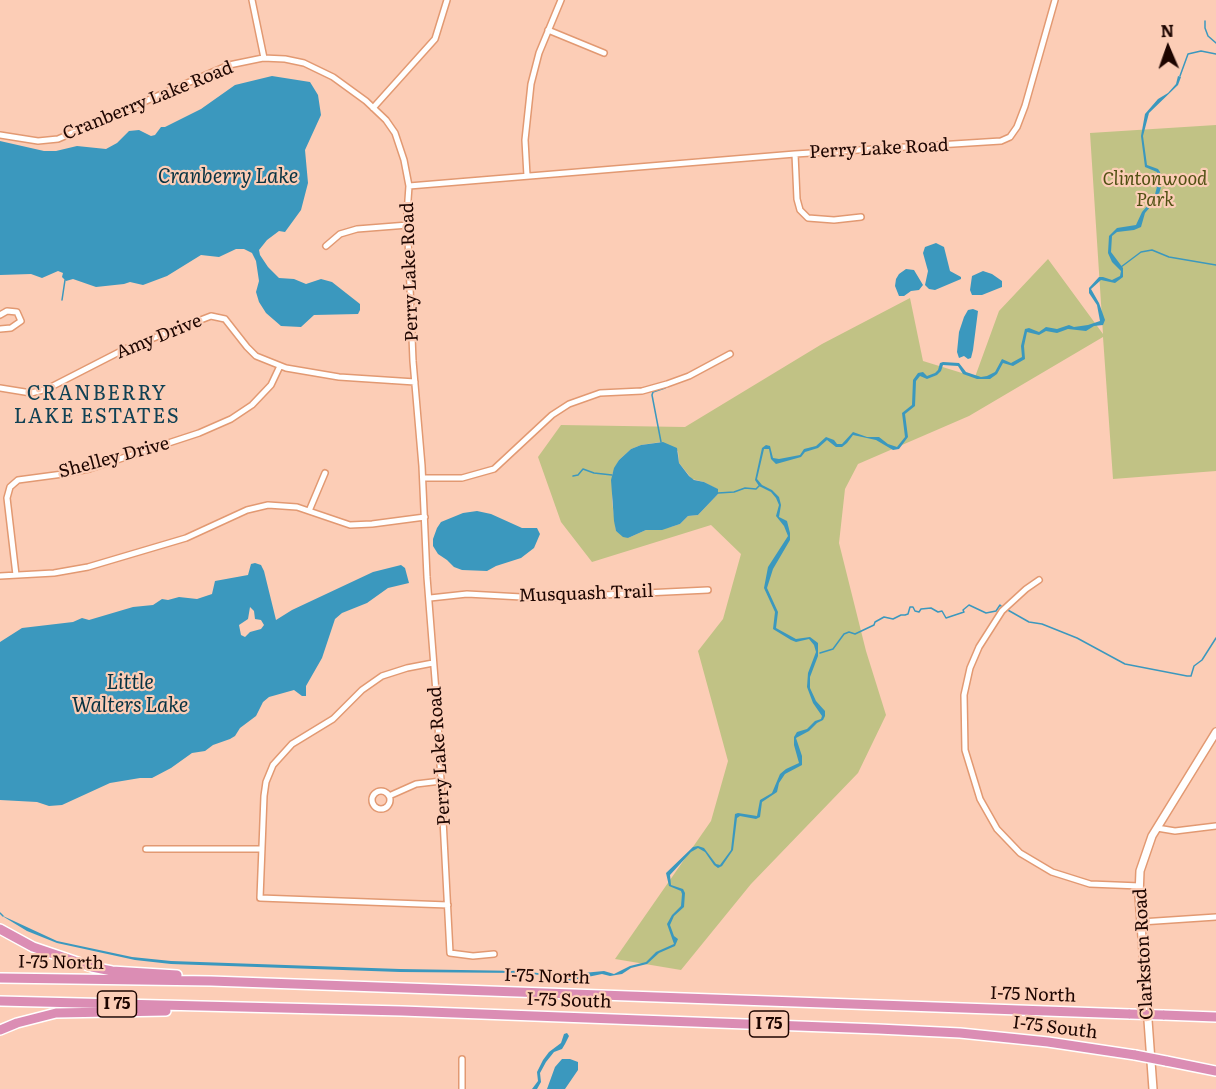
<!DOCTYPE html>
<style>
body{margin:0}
#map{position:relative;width:1216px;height:1089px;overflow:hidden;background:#fccdb6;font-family:Literata,serif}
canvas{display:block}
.north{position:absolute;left:1138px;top:18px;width:60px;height:60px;-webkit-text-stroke:4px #fccdb6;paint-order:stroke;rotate:358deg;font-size:16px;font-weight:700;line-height:24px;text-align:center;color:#1d0500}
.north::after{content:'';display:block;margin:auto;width:21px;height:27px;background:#1d0500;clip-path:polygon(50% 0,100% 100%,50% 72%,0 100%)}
</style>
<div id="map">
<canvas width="1216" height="1089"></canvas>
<div class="north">N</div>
</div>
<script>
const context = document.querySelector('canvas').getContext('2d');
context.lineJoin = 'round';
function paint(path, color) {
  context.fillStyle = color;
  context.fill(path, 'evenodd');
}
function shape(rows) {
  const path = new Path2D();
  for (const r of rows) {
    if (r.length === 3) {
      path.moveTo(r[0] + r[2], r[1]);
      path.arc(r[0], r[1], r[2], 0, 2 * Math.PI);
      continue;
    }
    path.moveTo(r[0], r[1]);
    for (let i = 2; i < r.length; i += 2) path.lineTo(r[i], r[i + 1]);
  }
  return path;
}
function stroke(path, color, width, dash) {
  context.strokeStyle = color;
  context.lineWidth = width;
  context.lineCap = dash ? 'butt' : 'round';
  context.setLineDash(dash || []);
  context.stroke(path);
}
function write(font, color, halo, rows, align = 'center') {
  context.font = font + ' Literata,serif';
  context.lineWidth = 4.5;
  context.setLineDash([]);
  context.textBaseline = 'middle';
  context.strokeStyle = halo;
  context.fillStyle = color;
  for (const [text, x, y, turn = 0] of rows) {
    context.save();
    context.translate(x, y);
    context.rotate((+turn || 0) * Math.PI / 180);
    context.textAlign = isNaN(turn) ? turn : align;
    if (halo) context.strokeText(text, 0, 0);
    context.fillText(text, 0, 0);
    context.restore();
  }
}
paint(shape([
 [1216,125,1216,471,1113,479,1103,337,969,416,858,464,845,489,839,543,866,651,886,715,858,773,751,884,681,970,615,959,711,821,728,761,698,651,723,619,741,554,711,525,592,562,561,522,538,457,561,425,685,427,822,344,910,298,923,361,975,377,999,311,1048,259,1103,334,1090,133],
 [661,442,678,451,679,463,692,479,704,482,717,489,718,494,698,515,688,516,680,524,671,527,646,530,628,538,616,531,612,501,612,475,619,460,631,449,641,445]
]), '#c1c285');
paint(shape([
 [272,76,310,82,318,95,321,115,305,150,308,183,301,210,285,232,279,231,267,240,259,250,260,255,268,267,279,278,294,279,306,284,321,279,332,282,360,304,360,310,358,314,314,315,301,327,281,326,266,313,259,302,256,292,259,281,256,261,252,253,244,249,236,249,219,257,201,255,167,276,143,285,130,282,124,284,96,287,73,279,66,281,62,277,63,273,58,271,42,278,31,274,0,275,0,141,44,151,56,151,77,146,106,149,117,143,129,131,139,130,151,136,155,135,161,127,165,127,201,109,235,85],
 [1178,76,1181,77,1178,85,1149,113,1143,136,1147,165,1158,169,1160,172,1162,183,1158,198,1145,213,1141,227,1134,230,1117,232,1112,236,1111,252,1123,268,1123,277,1115,283,1101,280,1091,289,1099,303,1105,320,1103,325,1094,326,1086,331,1068,329,1057,333,1046,331,1039,335,1027,332,1024,346,1025,359,1013,366,1003,363,997,374,990,379,977,379,963,374,958,366,943,365,941,371,937,375,927,379,920,376,916,381,915,406,905,414,908,437,899,449,893,450,876,440,853,435,847,443,842,447,836,447,827,440,818,448,805,452,801,457,776,464,771,459,769,449,764,449,757,479,762,485,772,490,779,497,781,505,779,517,787,521,790,533,790,540,773,569,767,588,778,612,776,628,796,639,810,637,818,643,818,656,810,677,810,688,816,701,825,711,825,716,823,720,817,723,809,731,796,738,802,756,802,765,785,774,779,783,777,792,762,802,760,817,756,819,740,816,737,818,733,850,722,866,718,868,714,865,705,852,698,848,691,852,670,875,671,885,683,889,685,893,684,907,674,916,670,925,674,936,678,939,675,946,659,953,647,964,631,968,622,974,610,976,602,974,568,981,557,977,522,973,400,972,171,964,135,960,57,943,27,931,4,917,3,916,57,941,132,957,171,961,400,969,522,971,569,977,583,973,604,971,614,974,630,966,646,962,656,952,674,944,667,924,672,915,681,906,682,894,681,891,669,886,666,873,693,847,698,846,704,848,716,864,720,865,731,850,735,814,738,813,757,816,760,800,772,793,780,774,786,769,799,763,794,745,794,737,797,732,807,729,815,721,821,719,822,716,813,703,807,687,808,673,816,652,814,645,809,639,796,642,791,640,773,629,775,612,764,588,768,567,788,536,784,526,776,516,779,505,776,498,771,492,759,486,755,480,762,448,766,445,770,446,773,458,779,459,800,455,804,449,816,446,826,437,834,440,837,444,842,444,853,432,867,437,879,437,888,444,897,447,905,437,902,413,912,405,913,380,918,373,923,372,927,376,935,373,938,370,940,363,943,362,959,363,966,372,981,377,987,376,995,372,1002,359,1011,363,1022,357,1021,346,1025,329,1029,328,1039,332,1046,327,1057,329,1069,325,1074,327,1088,325,1100,321,1097,305,1089,293,1089,288,1099,277,1103,277,1112,280,1120,276,1121,271,1112,262,1108,253,1109,236,1117,228,1136,225,1142,212,1154,198,1158,183,1157,172,1145,167,1141,136,1145,114,1158,99,1168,93,1176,84],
 [936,243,944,247,950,271,961,277,961,279,935,290,929,289,925,285,928,271,923,253,925,247],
 [906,269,914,270,923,285,919,290,911,291,904,296,899,296,895,286,896,279,899,274],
 [983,271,992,274,1002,281,1002,287,982,295,972,295,970,290,972,276],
 [973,309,978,311,973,350,971,358,968,359,964,356,959,358,957,352,959,332,964,317,968,310],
 [663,442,677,448,679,463,689,476,694,480,704,482,718,489,718,494,698,515,688,516,680,524,662,530,646,530,628,538,623,537,616,531,614,521,611,480,614,468,619,460,631,449,641,445],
 [477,511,491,514,522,528,537,528,540,534,534,548,521,558,496,566,487,571,462,570,454,567,447,560,438,554,433,546,433,539,437,528,441,522,463,513],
 [255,563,261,565,264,571,276,620,292,610,373,572,401,565,405,568,409,583,388,588,367,603,342,613,335,619,322,658,306,686,306,696,302,696,294,690,269,697,263,702,256,716,240,728,235,736,230,739,213,745,205,751,192,753,171,768,152,778,140,778,110,783,62,805,49,806,37,802,0,800,0,642,22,628,73,622,82,618,89,620,133,607,153,605,162,599,168,600,179,597,197,599,212,594,215,581,248,575,251,564],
 [250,607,254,611,255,619,261,620,264,625,261,629,250,632,245,637,241,635,239,625,248,619],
 [567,1033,569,1036,565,1044,562,1049,554,1052,546,1062,540,1073,541,1082,537,1089,532,1089,538,1081,537,1072,543,1060,549,1052,561,1043,564,1034],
 [562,1059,570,1059,578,1062,578,1070,565,1089,547,1089,555,1067]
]), '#3b98be');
stroke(shape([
 [1205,21,1205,28,1208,36,1216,43],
 [1180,76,1188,54,1201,51,1216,54],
 [1121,267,1141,252,1152,250,1169,257,1216,265],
 [62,300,65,280],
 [661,442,652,395,653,392,665,388],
 [573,476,578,475,583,469,594,473,612,475],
 [718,493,734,492,745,488,756,489,759,486],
 [1006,609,1029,622,1042,624,1077,638,1125,664,1187,676,1191,676,1194,666,1202,660,1216,638],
 [820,653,833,649,844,634,849,632,855,634,874,625,875,622,884,617,893,619,901,615,905,615,908,614,910,607,913,607,915,611,919,612,921,609,931,608,938,612,942,611,946,618,964,612,963,610,969,605,986,613,996,611,1000,605,1002,607],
 [0,913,3,916]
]), '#3b98be', 1.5);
const minor = shape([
 [252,0,264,58],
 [548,30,604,53],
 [373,108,435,39,447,0],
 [0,135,38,141,58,139,229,65,263,58,285,59,304,63,333,77,366,101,386,120,395,133,404,160,409,186,407,214,413,361,422,466,427,577,437,705,450,953,473,956,494,954],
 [795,154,797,199,800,210,808,218,834,220,861,217],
 [527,176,525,140,531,84,539,53,561,0],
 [409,186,795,154,1001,141,1010,137,1017,127,1025,106,1055,0],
 [326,246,340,234,357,229,408,225],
 [0,315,7,311,17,312,21,321,11,328,0,329],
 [0,388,31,393,47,389,125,349,211,316,225,319,247,347,256,356,286,368,339,377,415,382],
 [423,478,462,478,494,469,552,415,569,404,600,393,642,391,667,384,689,376,730,354],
 [309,511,325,473],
 [16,575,7,498,10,487,18,480,63,474,89,469,199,433,231,419,252,405,271,385,280,366],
 [0,576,54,573,88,567,186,538,247,510,268,505,297,507,350,525,372,524,425,517],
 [1039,580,1026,589,1002,611,979,647,970,668,964,695,965,750,980,799,997,829,1020,853,1052,872,1090,884,1140,886],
 [430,598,467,594,540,598,708,590],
 [433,663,407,668,382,676,362,690,333,719,292,744,273,765,266,782,264,796,260,898,448,905],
 [381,800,9],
 [389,796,416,784,441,781],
 [1157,828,1175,831,1216,826],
 [146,849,262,849],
 [1141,922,1216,917],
 [462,1059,462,1089]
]);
const tertiary = shape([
 [1153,1089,1139,896,1140,871,1152,836,1216,732]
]);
const motorway = shape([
 [0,929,33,947,92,967,112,971,177,975],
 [0,978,211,981,1130,1014],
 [0,1001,402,1011,878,1029,960,1033,1048,1042,1135,1055],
 [1163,1015,1216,1017],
 [0,1030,17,1023,56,1013,166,1011],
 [1166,1061,1216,1071]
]);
stroke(minor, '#e29972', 8);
stroke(tertiary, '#e29972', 10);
stroke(motorway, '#fff', 12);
stroke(minor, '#fff', 5);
stroke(tertiary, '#fff', 7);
stroke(motorway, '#db8db4', 9);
const motorwayBridge = shape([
 [1130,1014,1163,1015],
 [1135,1055,1166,1061]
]);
stroke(motorwayBridge, '#fff', 12, []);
stroke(motorwayBridge, '#db8db4', 9);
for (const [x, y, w] of [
 [117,1004,39],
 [769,1024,39]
]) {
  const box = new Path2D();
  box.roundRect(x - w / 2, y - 13, w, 26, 4.5);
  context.fillStyle = '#fccdb6';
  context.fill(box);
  stroke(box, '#1d0500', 1.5);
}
write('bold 16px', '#1d0500', null, [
 ["I 75",117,1004],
 ["I 75",769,1024]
]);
write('18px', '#1d0500', '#fccdb6', [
 ["Cranberry Lake Road",148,101,-22],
 ["Perry Lake Road",879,149,-3],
 ["Perry Lake Road",410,272,-92],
 ["Amy Drive",159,337,-22],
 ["Shelley Drive",114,458,-15],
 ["Musquash Trail",586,594,-2],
 ["Perry Lake Road",440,756,-94],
 ["Clarkston Road",1144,954,-93],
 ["I-75 North",61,963,1],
 ["I-75 North",547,977,2],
 ["I-75 North",1033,995,2],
 ["I-75 South",569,1001,2],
 ["I-75 South",1055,1028,7]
]);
write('italic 18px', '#515013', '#fccdb6', [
 ["Clintonwood",1155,180],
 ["Park",1155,201]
]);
write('italic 20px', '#073242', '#fccdb6', [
 ["Cranberry Lake",228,177],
 ["Little",130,683],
 ["Walters Lake",130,706]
]);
context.letterSpacing = '1.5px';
write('20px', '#104154', '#fccdb6', [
 ["CRANBERRY",97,394],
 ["LAKE ESTATES",97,417]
]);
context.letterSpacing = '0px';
</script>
